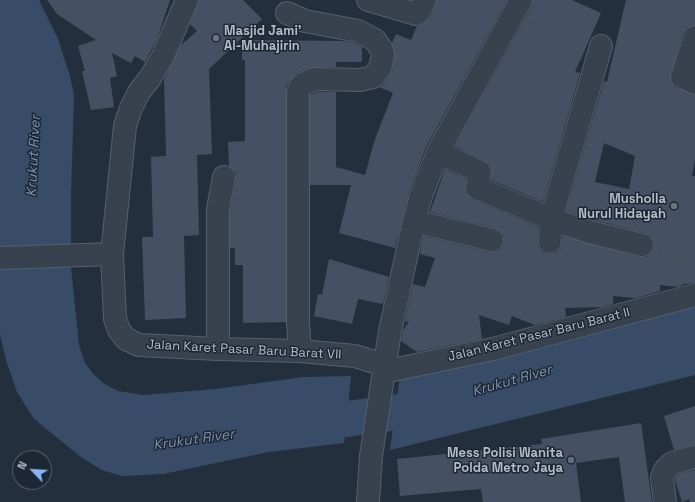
<!DOCTYPE html>
<style>
body{margin:0}
#map{position:relative;width:695px;height:502px;overflow:hidden;background:#242f3e;font-family:"Space Grotesk",sans-serif}
canvas{display:block}
.north{position:absolute;left:12px;top:450px;width:40px;height:40px;box-sizing:border-box;background:#1d2633;border:1px solid #59626f;border-radius:50%;rotate:295deg;font-size:11px;font-weight:700;line-height:16px;text-align:center;color:#b4bcc9}
.north::after{content:'';display:block;margin:auto;width:14px;height:18px;background:#8ab4f8;clip-path:polygon(50% 0,100% 100%,50% 72%,0 100%)}
</style>
<div id="map">
<canvas width="695" height="502"></canvas>
<div class="north">N</div>
</div>
<script>
const context = document.querySelector('canvas').getContext('2d');
context.lineJoin = 'round';
function paint(path, color) {
  context.fillStyle = color;
  context.fill(path, 'evenodd');
}
function shape(rows) {
  const path = new Path2D();
  for (const r of rows) {
    path.moveTo(r[0], r[1]);
    for (let i = 2; i < r.length; i += 2) path.lineTo(r[i], r[i + 1]);
  }
  return path;
}
function stroke(path, color, width, dash) {
  context.strokeStyle = color;
  context.lineWidth = width;
  context.lineCap = dash ? 'butt' : 'round';
  context.setLineDash(dash || []);
  context.stroke(path);
}
function write(font, color, halo, rows, align = 'center') {
  context.font = font + ' "Space Grotesk",sans-serif';
  context.lineWidth = 3;
  context.setLineDash([]);
  context.textBaseline = 'middle';
  context.strokeStyle = halo;
  context.fillStyle = color;
  for (const [text, x, y, turn = 0] of rows) {
    context.save();
    context.translate(x, y);
    context.rotate((+turn || 0) * Math.PI / 180);
    context.textAlign = isNaN(turn) ? turn : align;
    if (halo) context.strokeText(text, 0, 0);
    context.fillText(text, 0, 0);
    context.restore();
  }
}
paint(shape([
 [0,0,39,0,58,39,70,76,74,95,71,196,71,268,79,345,85,363,93,374,103,383,118,391,143,395,216,389,303,377,351,376,344,443,269,452,163,474,122,476,102,470,81,457,34,419,17,392,6,360,0,334],
 [695,299,695,375,390,450,400,376]
]), '#394c67');
stroke(shape([
 [297,426,405,411,443,400]
]), '#394c67', 36);
paint(shape([
 [47,0,170,0,157,39,145,62,135,56,131,63,112,53,117,76,110,78,114,107,91,110,82,71,85,71,78,46,96,40,57,14],
 [199,0,243,0,262,19,209,69,212,154,197,155,199,235,184,236,186,318,145,320,142,237,153,237,151,157,166,156,164,79,181,45,197,31,190,24],
 [437,0,507,0,426,147,409,193,395,248,339,233,351,185,310,185,310,95,317,92,336,92,336,167,365,175,375,139,393,93,379,87,383,85,392,71,395,53,392,43,396,34,411,40,417,26,423,24,430,18],
 [533,0,572,0,601,13,575,72,580,73,543,202,491,180,492,169,489,164,455,146,532,6],
 [626,0,695,0,695,25,687,27,683,33,670,79,672,84,676,88,695,95,695,159,692,176,695,176,695,283,684,284,678,287,660,285,660,291,636,298,613,296,613,304,601,307,565,308,566,317,535,325,512,316,509,325,479,315,482,339,417,352,401,341,403,330,409,322,405,321,413,284,425,287,435,258,420,254,423,236,489,252,495,252,501,249,504,243,504,236,500,231,495,228,430,212,445,169,466,179,465,192,472,199,538,227,538,242,539,248,544,253,550,254,556,253,561,248,563,236,639,257,646,257,651,253,654,248,654,242,651,236,645,233,594,220,566,211,604,81,607,82],
 [604,143,635,156,629,189,595,182],
 [242,40,344,41,354,43,362,47,362,62,336,62,336,67,309,68,295,74,290,80,286,87,286,322,243,323,243,265,235,265,235,248,230,248,230,210,236,179,236,172,229,166,228,142,245,141,245,60,242,60],
 [329,259,389,277,383,304,358,299,352,324,314,316,318,294,322,295],
 [695,406,695,445,674,450,664,416],
 [641,423,652,502,625,502,619,457,576,463,581,502,483,502,481,489,400,496,397,459,542,444,541,439],
 [695,470,695,502,690,502,689,499,682,502,675,480,676,477,678,474]
]), '#455162');
const minor = shape([
 [187,0,163,56,150,78,139,92,131,108,125,126,112,254,115,319,119,330,126,339,139,345,218,349,300,351,355,356,384,365],
 [368,0,416,14,419,12,425,0],
 [287,13,305,21,358,31,375,40,382,50,383,55,380,68,373,77,360,80,314,79,301,85,298,92,298,322,300,351],
 [695,37,682,77,695,83],
 [438,152,480,172,477,188,551,219,590,232,642,245],
 [414,221,492,240],
 [550,242,551,219,601,46],
 [0,258,112,254],
 [218,349,218,209,224,177],
 [383,372,493,349,695,295],
 [368,502,371,456,390,331,414,221,421,196,438,152,521,0],
 [665,502,662,478,665,470,672,463,695,457]
]);
stroke(minor, '#565f6c', 24);
stroke(shape([
 [534,17,583,38],
 [621,51,651,59,663,66],
 [662,250,667,254,687,258,695,255]
]), '#44595c', 2.5, [3, 3]);
stroke(minor, '#38414e', 22);
for (const [x, y, r, color] of [
 [216,38,4,"#6b7280"],
 [674,206,4,"#6b7280"],
 [571,460,4,"#5c6f8a"]
]) {
  const dot = new Path2D();
  dot.arc(x, y, r, 0, 2 * Math.PI);
  context.fillStyle = color;
  context.fill(dot);
  stroke(dot, '#1d2633', 1.5);
}
write('bold 13px', '#b4bcc9', '#1d2633', [
 ["Masjid Jami'",224,31,"left"],
 ["Al-Muhajirin",224,46,"left"],
 ["Musholla",666,199],
 ["Nurul Hidayah",666,214],
 ["Mess Polisi Wanita",563,453],
 ["Polda Metro Jaya",563,468]
], 'right');
write('13px', '#b4bcc9', '#1d2633', [
 ["Jalan Karet Pasar Baru Barat II",539,335,-14],
 ["Jalan Karet Pasar Baru Barat VII",244,350,3]
]);
write('italic 14px', '#7c92b1', '#1d2633', [
 ["Krukut River",34,156,-87],
 ["Krukut River",512,381,-16],
 ["Krukut River",194,440,-8]
]);
</script>
